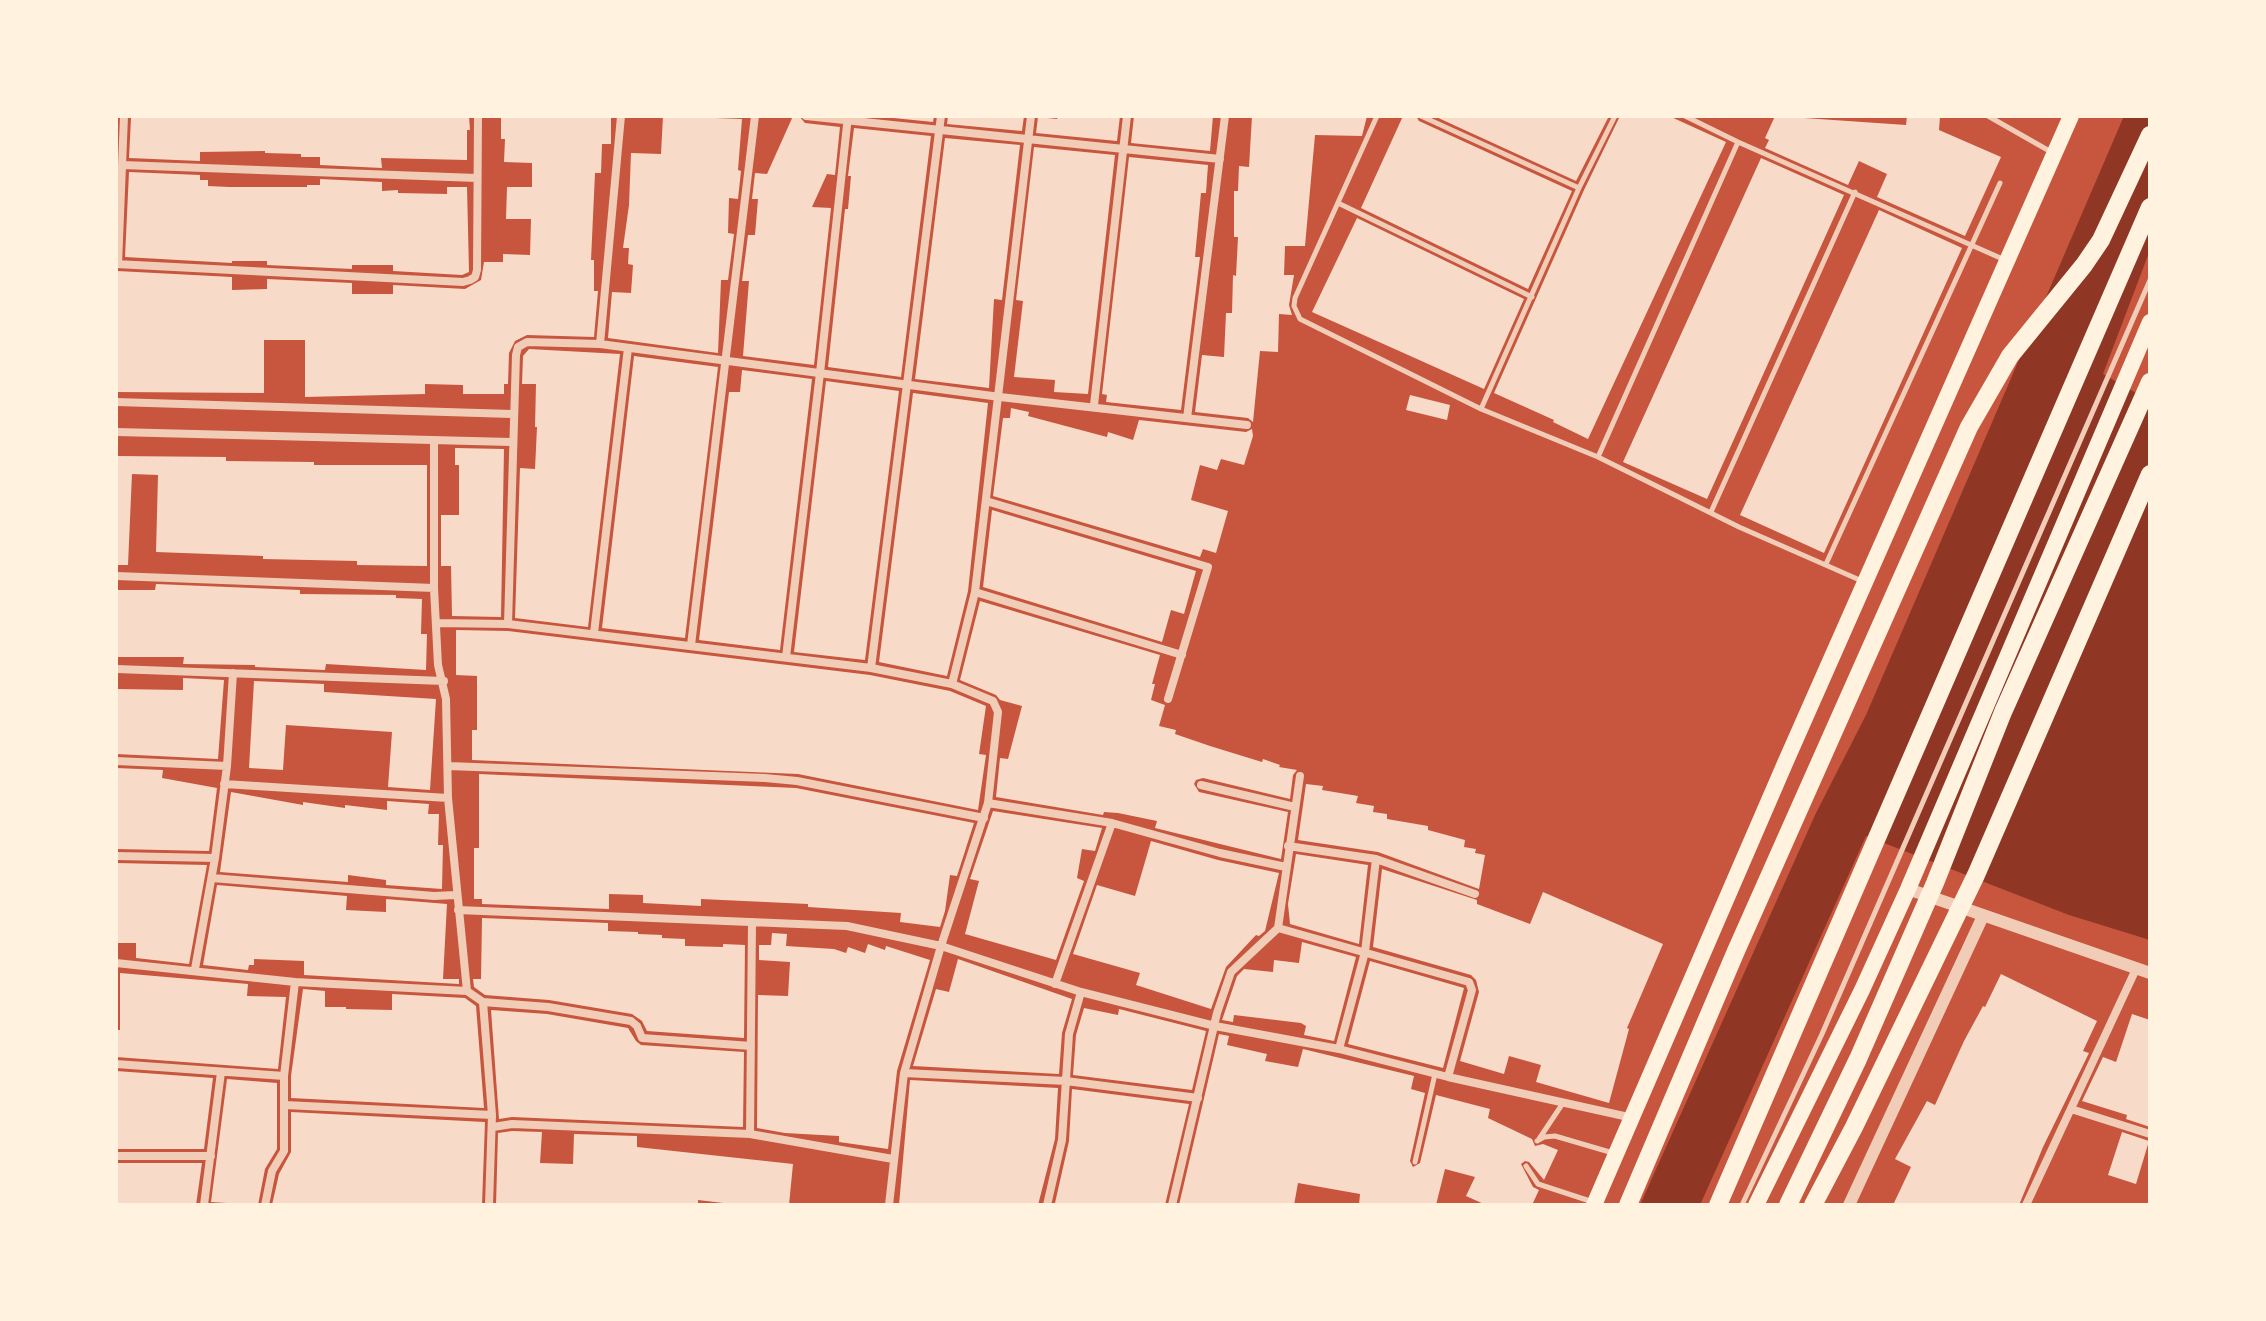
<!DOCTYPE html>
<style>
body{margin:0}
#map{position:relative;width:2266px;height:1321px;overflow:hidden;background:#c8553d;font-family:"Roboto Condensed",sans-serif}
canvas{display:block}
.frame{position:absolute;inset:0;border:118px solid #fff3e0;pointer-events:none}
</style>
<div id="map">
<canvas width="2266" height="1321"></canvas>
<div class="frame"></div>
</div>
<script>
const context = document.querySelector('canvas').getContext('2d');
context.lineJoin = 'round';
function paint(path, color) {
  context.fillStyle = color;
  context.fill(path, 'evenodd');
}
function shape(rows) {
  const path = new Path2D();
  for (const r of rows) {
    path.moveTo(r[0], r[1]);
    for (let i = 2; i < r.length; i += 2) path.lineTo(r[i], r[i + 1]);
  }
  return path;
}
function stroke(path, color, width, dash) {
  context.strokeStyle = color;
  context.lineWidth = width;
  context.lineCap = dash ? 'butt' : 'round';
  context.setLineDash(dash || []);
  context.stroke(path);
}
paint(shape([
 [2124,116,2150,116,2150,250,2103,374,2150,401,2150,940,2069,915,1866,836,1700,1205,1640,1205,1816,813,1866,715]
]), '#8f3625');
paint(shape([
 [142,116,469,116,470,130,467,130,467,160,381,158,382,168,320,165,320,157,301,157,301,154,265,153,265,151,200,152,200,161,129,158,131,118],
 [501,116,611,116,611,144,602,144,601,173,595,173,591,260,594,260,594,291,598,291,594,337,527,335,515,341,509,353,508,384,504,384,504,394,463,394,463,385,425,384,425,394,305,397,305,340,264,340,264,393,116,392,117,271,232,277,232,290,267,289,267,279,352,283,352,294,393,294,393,285,465,289,481,280,484,262,503,262,503,254,530,255,531,219,506,219,507,187,532,187,532,163,504,162,505,139,501,139],
 [663,116,742,119,738,170,741,171,738,199,729,198,728,233,734,234,728,280,721,280,718,353,608,338,612,292,631,293,633,265,628,264,629,248,623,248,629,205,631,153,661,154],
 [793,116,799,116,805,123,840,127,835,175,827,174,812,207,831,208,814,365,743,356,749,281,742,281,748,235,755,235,758,199,752,199,755,173,767,174],
 [874,116,934,116,933,122],
 [948,116,1024,116,1022,131,947,124],
 [1058,116,1120,116,1117,141,1036,133,1038,117,1057,119],
 [1134,116,1213,116,1210,151,1131,143],
 [1252,116,1367,116,1362,136,1315,135,1305,246,1285,246,1284,275,1294,275,1289,305,1292,315,1279,314,1278,352,1260,351,1253,422,1248,418,1195,412,1202,355,1224,357,1226,313,1232,313,1233,275,1236,276,1238,237,1234,237,1234,191,1238,191,1239,166,1249,167],
 [1403,116,1416,116,1419,121,1572,191,1528,289,1361,208],
 [1434,116,1609,116,1576,181],
 [1620,116,1669,116,1726,142,1588,439,1553,422,1554,420,1494,393,1584,190],
 [1775,116,1906,125,1907,116,1940,116,1939,130,2001,157,1965,236,1877,197,1887,174,1859,161,1848,185,1765,148,1769,140,1765,138],
 [854,128,931,136,901,377,828,367,845,209,848,209,851,176,848,176],
 [945,138,1020,145,1002,300,994,299,989,388,915,379],
 [1034,147,1115,155,1088,394,1054,392,1055,380,1014,377,1023,301,1016,300],
 [1129,157,1208,165,1206,193,1201,193,1195,257,1200,257,1181,410,1106,402,1107,395,1102,394],
 [1761,158,1844,195,1707,499,1623,462],
 [129,172,200,175,200,180,208,180,208,186,229,187,307,187,307,185,320,185,320,179,382,182,382,191,398,190,398,193,447,194,447,187,467,187,469,272,462,275,393,271,393,265,352,265,352,269,267,265,267,261,232,261,232,263,125,257],
 [1879,210,1962,248,1824,553,1740,515],
 [1357,218,1524,299,1484,389,1312,312],
 [529,349,620,354,588,627,515,618,520,468,535,469,537,427,535,427,536,384,522,384,523,356],
 [634,356,718,367,685,638,602,628],
 [742,370,812,379,780,650,699,640,729,392,740,392],
 [826,381,899,391,865,660,794,652],
 [913,393,988,403,968,591,947,676,879,662],
 [1410,395,1450,405,1447,420,1406,410],
 [1011,408,1029,412,1028,416,1107,437,1108,432,1133,440,1139,420,1246,432,1252,429,1253,436,1244,465,1221,459,1217,470,1200,465,1191,500,1228,511,1216,553,1203,549,1200,557,993,496,1003,418,1010,418],
 [455,448,504,449,501,617,452,616,451,566,441,566,441,515,459,515,459,465,455,465],
 [116,456,226,457,226,461,314,462,314,465,427,465,427,566,357,565,357,561,263,559,263,556,156,552,158,475,132,474,128,565,116,565],
 [992,510,1196,571,1184,614,1171,610,1162,642,983,587],
 [156,584,300,590,300,594,396,595,396,598,422,599,421,634,427,634,426,670,326,664,325,670,255,667,255,665,183,664,184,657,116,657,116,590,155,590],
 [980,601,1160,655,1152,684,1155,684,1151,700,1165,705,1159,726,1176,730,1175,734,1210,746,1262,762,1263,759,1280,765,1279,767,1297,770,1293,775,1290,799,1203,778,1196,780,1194,784,1199,792,1288,812,1281,859,1155,828,1157,821,1118,813,1104,812,1103,815,996,797,1000,758,1008,759,1022,706,1000,700,996,695,960,680],
 [456,630,508,631,870,675,950,691,986,706,979,754,986,755,978,810,798,774,472,760,472,730,477,730,477,676,456,675],
 [183,678,224,680,218,759,116,754,116,689,183,690],
 [254,681,324,684,324,692,436,699,430,790,388,787,392,732,286,725,283,770,249,768],
 [116,768,163,770,162,778,217,788,209,851,116,849],
 [479,774,796,788,974,823,957,876,950,875,945,911,940,927,900,922,901,913,808,907,808,904,701,899,701,906,643,903,643,895,609,894,609,909,482,904,482,899,474,899,474,848,479,848],
 [1306,784,1323,786,1322,790,1358,796,1356,803,1374,806,1373,812,1387,814,1387,819,1428,826,1428,830,1465,840,1464,847,1476,849,1475,853,1485,855,1479,889,1378,852,1298,840],
 [231,792,303,805,303,802,345,808,345,805,387,810,387,801,429,804,428,814,439,814,438,845,443,845,442,889,386,885,386,880,348,875,348,882,220,872],
 [993,811,1102,828,1095,851,1082,849,1077,878,1084,881,1056,960,965,934,979,881,970,879],
 [1151,841,1218,860,1279,873,1265,931,1259,936,1256,935,1226,967,1211,1009,1136,985,1140,973,1073,954,1097,885,1135,896],
 [1296,854,1368,865,1359,944,1290,924,1288,904],
 [116,863,207,865,189,964,136,958,136,943,116,943],
 [1382,869,1477,900,1477,904,1530,924,1543,892,1663,944,1627,1028,1629,1029,1609,1103,1536,1082,1541,1065,1509,1056,1504,1074,1460,1061,1479,992,1476,980,1471,975,1373,947],
 [217,885,347,896,346,910,386,912,386,899,447,904,443,979,459,979,459,984,304,975,304,961,254,959,254,965,249,965,248,970,203,965],
 [482,918,608,923,608,931,638,932,638,934,662,935,662,938,685,939,685,946,723,947,723,944,745,945,744,1038,647,1031,642,1021,632,1014,549,1000,485,995,474,987,473,979,481,979],
 [772,933,787,934,786,946,834,949,846,953,848,947,865,953,868,944,885,950,886,946,930,960,897,1071,888,1149,839,1142,839,1136,785,1133,757,1128,758,995,788,996,790,962,759,960,759,945,771,945],
 [1302,942,1356,957,1334,1041,1304,1035,1306,1026,1301,1023,1234,1015,1233,1022,1222,1020,1237,976,1244,969,1273,972,1274,960,1299,963],
 [958,959,1072,999,1062,1033,1059,1074,913,1066,936,989,949,992],
 [1370,961,1464,988,1443,1068,1348,1044],
 [120,973,248,984,247,996,286,997,278,1069,116,1057,116,1030,120,1030],
 [2001,974,2097,1021,2083,1051,2089,1053,2043,1147,2019,1205,1893,1205,1911,1167,1895,1159,1927,1101,1935,1105,1964,1041,1983,1006,1985,1007],
 [303,989,325,991,325,1007,346,1007,346,1009,392,1010,392,994,465,998,476,1006,484,1108,291,1098,291,1076],
 [1084,1008,1118,1015,1119,1009,1206,1031,1192,1090,1073,1075,1076,1035],
 [491,1010,547,1014,628,1028,636,1041,641,1045,744,1052,743,1127,512,1117,499,1119],
 [2132,1014,2150,1020,2150,1127,2126,1119,2127,1115,2082,1101,2103,1057,2116,1062],
 [1219,1034,1229,1036,1227,1045,1267,1054,1265,1061,1298,1067,1303,1049,1414,1076,1411,1089,1425,1093,1410,1161,1413,1167,1420,1163,1436,1095,1490,1109,1488,1118,1532,1139,1535,1146,1543,1144,1558,1150,1544,1180,1529,1162,1525,1161,1521,1164,1533,1187,1539,1190,1532,1205,1486,1205,1466,1196,1475,1177,1445,1169,1436,1205,1359,1205,1360,1194,1298,1183,1294,1205,1179,1205],
 [116,1071,213,1078,204,1149,116,1149],
 [227,1079,277,1083,277,1149,265,1169,258,1205,211,1202],
 [910,1080,1058,1088,1055,1139,1038,1205,899,1205],
 [1072,1089,1189,1104,1165,1205,1055,1203,1069,1141],
 [291,1112,485,1122,482,1205,272,1205,279,1174,291,1152],
 [512,1131,542,1132,540,1163,573,1164,574,1134,637,1136,637,1147,793,1164,789,1205,740,1205,698,1200,698,1205,496,1205,498,1133],
 [2122,1132,2149,1141,2136,1184,2108,1175],
 [116,1163,202,1163,196,1205,116,1205]
]), '#f7dbc8');
stroke(shape([
 [1377,116,1295,298,1294,306,1300,319,1481,409,1598,457,1739,527,1862,581],
 [1421,116,1579,188],
 [1685,116,1738,142,2005,260],
 [1988,116,2053,153],
 [1338,203,1532,297],
 [1481,409,1579,188,1615,116],
 [1598,457,1738,142],
 [1711,512,1855,192],
 [1826,564,2000,183],
 [1539,1139,1563,1103],
 [1537,1141,1544,1137,1555,1136,1613,1153],
 [1415,1162,1435,1074],
 [1526,1166,1538,1184,1593,1202],
 [1742,1205,1822,1034,2150,280]
]), '#f1ccb7', 5);
stroke(shape([
 [806,116,1220,159],
 [122,165,477,178],
 [116,264,463,282,470,280,475,277,477,270,478,116],
 [118,264,124,116],
 [600,344,621,116],
 [116,402,512,414],
 [1094,405,1127,116],
 [1187,418,1225,116],
 [116,432,511,442],
 [434,442,434,588,438,665,446,699,448,798,467,991,483,1002,492,1115,489,1205],
 [986,501,1208,567,1168,699],
 [116,576,434,588],
 [975,592,1182,655],
 [436,623,508,624,871,668,952,684,993,701,998,712,988,803,941,946,904,1073,889,1205],
 [508,624,516,355,518,347,527,342,600,344,1000,397,1247,425],
 [594,633,628,348],
 [691,645,755,116],
 [786,657,820,373,848,116],
 [871,668,941,116],
 [116,669,444,681],
 [952,684,975,592,1031,116],
 [116,761,227,766],
 [448,766,765,778,797,781,984,818],
 [224,784,448,798],
 [1201,785,1295,807],
 [988,803,1112,823,1220,853,1286,867],
 [1288,846,1376,859,1475,894],
 [116,856,215,858],
 [212,878,434,896,456,895],
 [458,910,847,926,941,946,1081,992,1215,1026,1339,1049,1448,1077,1633,1118],
 [1278,928,1469,982,1472,990,1448,1077],
 [1278,928,1300,776],
 [116,963,295,982,467,991],
 [195,969,215,858,227,766,233,673],
 [1055,984,1112,823],
 [483,1002,548,1007,631,1021,637,1026,642,1038,751,1046],
 [1339,1049,1365,952,1376,859],
 [116,1064,284,1076],
 [904,1073,1066,1081,1198,1098],
 [285,1105,492,1115],
 [2071,1109,2150,1134],
 [493,1127,512,1124,750,1134,893,1159],
 [750,1134,752,922],
 [116,1156,211,1156],
 [204,1205,221,1072],
 [265,1205,272,1171,284,1151,284,1076,295,982],
 [1047,1205,1062,1140,1069,1034,1081,992],
 [1172,1205,1217,1013,1231,972,1278,928],
 [2026,1205,2136,969]
]), '#f1ccb7', 8);
stroke(shape([
 [1908,889,2150,973],
 [1849,1205,1983,916]
]), '#f1ccb7', 12);
stroke(shape([
 [1594,1205,1786,761,2071,116],
 [1756,1205,1862,990,1908,889,2150,322]
]), '#fff3e0', 16);
stroke(shape([
 [1628,1205,1736,951,1969,427,2010,356,2084,265,2101,240,2150,135],
 [1718,1205,2150,207],
 [1788,1205,1858,1059,1935,883,2003,712,2150,382],
 [1813,1205,1854,1127,1976,875,2150,474]
]), '#fff3e0', 18);
</script>
